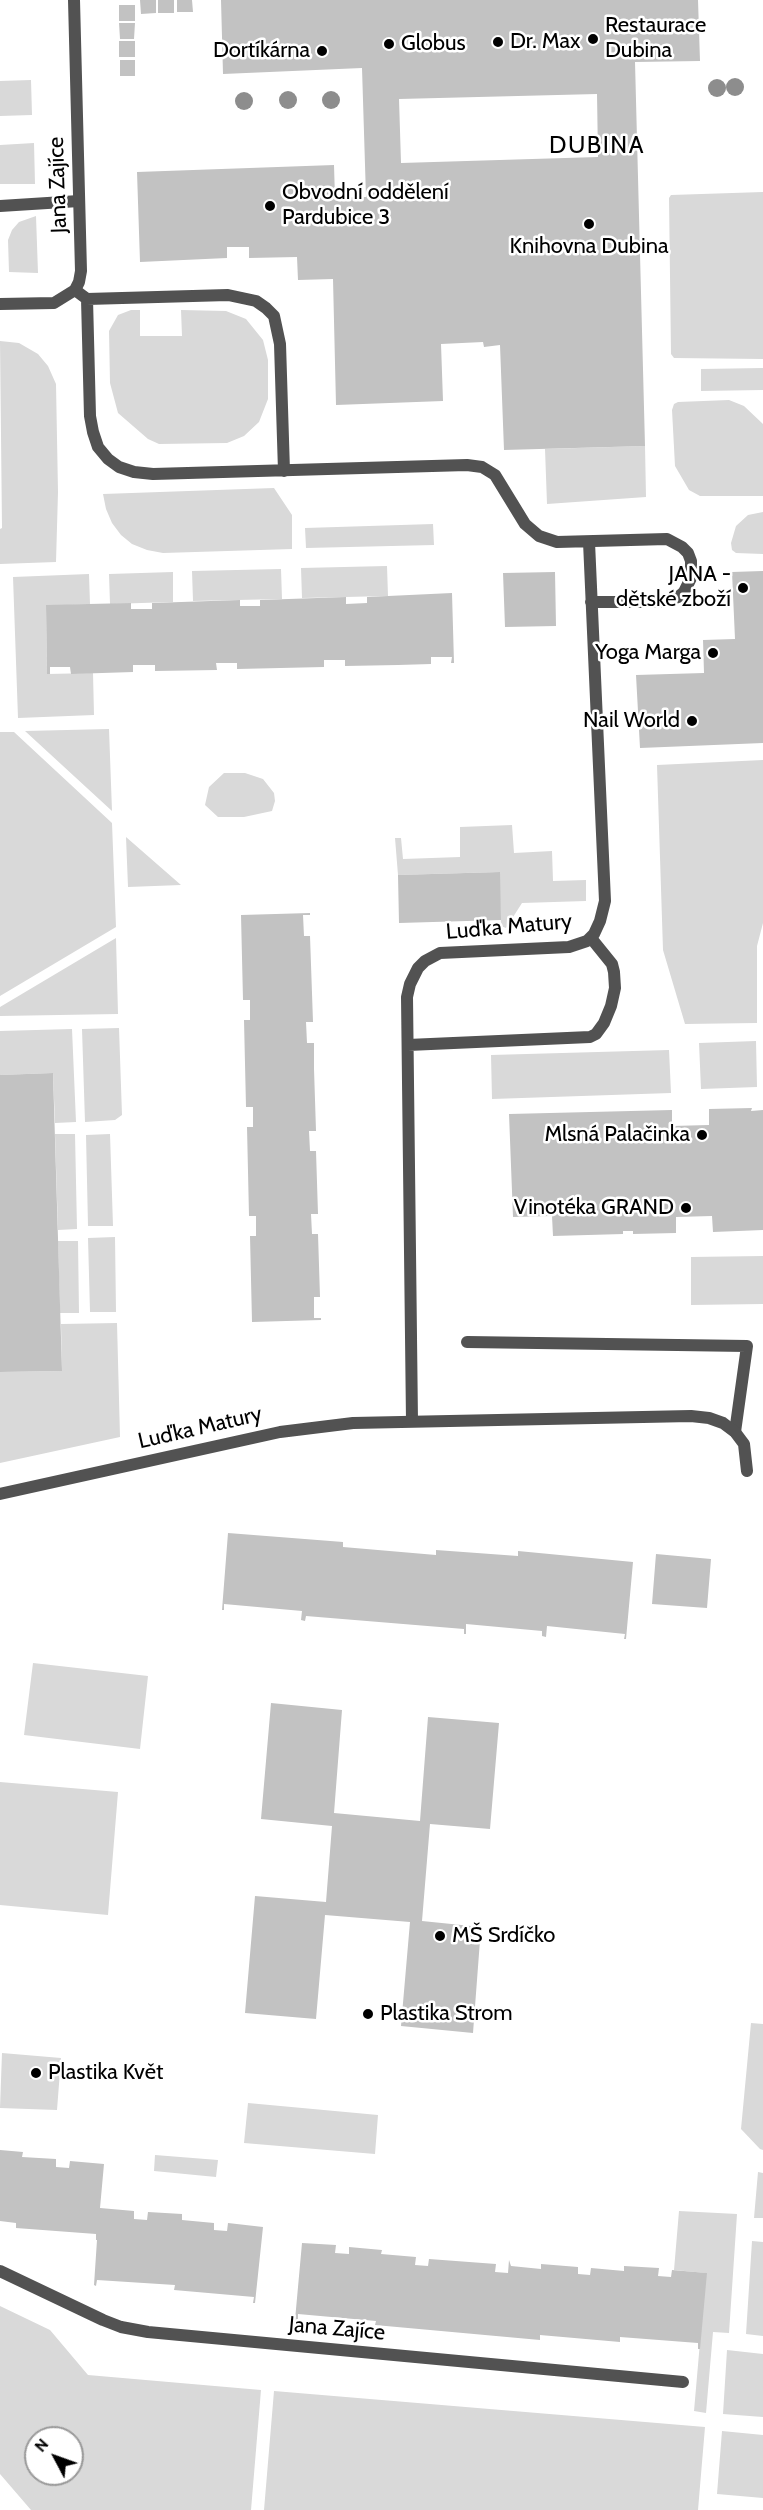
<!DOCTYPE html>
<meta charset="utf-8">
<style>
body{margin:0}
#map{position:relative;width:763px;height:2510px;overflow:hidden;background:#fff;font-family:Cabin,sans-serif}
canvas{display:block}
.north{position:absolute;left:24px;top:2426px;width:60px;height:60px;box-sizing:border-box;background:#fff;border:2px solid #999;border-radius:50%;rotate:311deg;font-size:16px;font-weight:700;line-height:24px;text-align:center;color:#000}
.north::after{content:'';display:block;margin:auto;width:21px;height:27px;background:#000;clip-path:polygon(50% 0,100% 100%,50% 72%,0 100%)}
</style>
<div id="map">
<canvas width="763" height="2510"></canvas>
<div class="north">N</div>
</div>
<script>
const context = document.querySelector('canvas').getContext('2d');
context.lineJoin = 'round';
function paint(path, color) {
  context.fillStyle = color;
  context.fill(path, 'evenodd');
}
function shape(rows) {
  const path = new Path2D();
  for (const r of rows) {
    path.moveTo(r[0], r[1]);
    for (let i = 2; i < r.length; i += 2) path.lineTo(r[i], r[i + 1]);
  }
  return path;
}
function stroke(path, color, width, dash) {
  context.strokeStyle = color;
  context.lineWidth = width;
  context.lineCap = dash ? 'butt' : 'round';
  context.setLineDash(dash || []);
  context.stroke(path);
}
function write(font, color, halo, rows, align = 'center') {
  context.font = font + ' Cabin,sans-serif';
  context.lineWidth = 5;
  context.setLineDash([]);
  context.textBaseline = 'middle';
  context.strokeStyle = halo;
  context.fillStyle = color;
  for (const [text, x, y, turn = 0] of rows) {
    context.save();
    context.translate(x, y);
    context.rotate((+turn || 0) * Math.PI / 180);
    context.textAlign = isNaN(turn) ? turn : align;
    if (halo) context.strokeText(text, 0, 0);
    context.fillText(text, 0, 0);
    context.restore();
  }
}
paint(shape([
 [31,80,32,115,0,116,0,81],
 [34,143,35,184,0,184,0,145],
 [763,192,763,359,674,358,671,354,669,198,671,195],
 [36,216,38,273,9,272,8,240,12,230,19,222],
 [131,310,140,310,140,336,182,336,181,310,226,311,246,319,263,340,268,360,268,399,259,422,244,436,227,443,159,444,148,439,118,413,110,383,109,331,118,315],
 [0,341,19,343,38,354,48,366,56,384,58,492,56,562,0,564,0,529,2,528],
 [763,368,763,390,701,391,701,369],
 [729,400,744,406,763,424,763,496,700,496,689,490,675,466,672,410,674,404,678,402],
 [645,446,646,497,547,504,545,449],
 [274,488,292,515,292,549,163,553,147,550,132,544,121,535,112,523,106,509,103,494],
 [763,512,763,554,736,553,732,550,731,543,736,526,748,515],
 [433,524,434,545,306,548,305,528],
 [387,566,388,596,302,598,301,568],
 [281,569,282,599,193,601,192,571],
 [173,572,173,602,110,604,109,574],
 [89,574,90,604,46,606,47,674,93,673,94,715,18,718,13,577],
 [109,729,112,811,25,731],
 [0,732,14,732,112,823,116,927,0,996],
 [763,760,763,923,757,946,757,1023,685,1024,663,950,657,765],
 [224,773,245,773,263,779,274,793,275,801,272,811,244,817,218,817,205,805,209,787],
 [512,825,514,853,552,851,553,881,586,880,586,901,522,903,506,928,501,926,499,872,398,875,395,838,401,838,403,859,460,857,460,827],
 [126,837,181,885,128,887],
 [116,938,118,1014,0,1016,0,1007],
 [119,1028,122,1115,115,1120,85,1122,82,1029],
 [72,1029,76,1122,55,1123,53,1073,0,1075,0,1031],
 [756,1041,757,1087,701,1089,699,1043],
 [669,1050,671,1093,492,1099,491,1055],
 [55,1134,75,1134,77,1229,58,1230],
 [110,1134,113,1226,88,1226,86,1135],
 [115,1237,116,1312,90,1312,88,1238],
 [58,1241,78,1241,79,1313,60,1313],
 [763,1256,763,1304,691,1305,691,1257],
 [117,1323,120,1437,0,1463,0,1372,62,1371,61,1324],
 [33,1663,148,1676,140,1749,24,1735],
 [0,1782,118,1792,108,1915,0,1905],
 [751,2023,763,2024,763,2150,760,2149,741,2129],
 [2,2053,61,2058,57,2110,0,2108],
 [248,2103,378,2115,375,2154,244,2143],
 [155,2155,218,2160,216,2177,154,2171],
 [758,2172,763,2173,763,2218,754,2218],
 [679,2211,737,2214,729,2333,713,2332,706,2413,694,2411,706,2273,674,2270],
 [752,2241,763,2242,763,2336,746,2334],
 [0,2306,50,2330,88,2375,261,2390,251,2510,31,2510,0,2474],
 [36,2438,72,2438,72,2474,36,2474],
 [727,2350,763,2354,763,2417,723,2414],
 [274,2391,705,2427,698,2510,264,2510],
 [722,2431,763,2435,763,2498,717,2494]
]), '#d9d9d9');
paint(shape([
 [140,0,156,0,156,13,141,14],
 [158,0,174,0,174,13,158,13],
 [177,0,192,0,193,12,177,12],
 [221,0,698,0,700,61,635,62,645,446,504,450,500,345,484,347,483,342,441,344,443,401,336,405,333,279,298,280,297,257,249,258,249,247,227,247,227,258,140,262,137,172,334,165,335,198,366,197,362,68,223,74],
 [597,94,598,157,401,163,399,99],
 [119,5,135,5,135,21,119,21],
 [119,23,135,23,134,39,120,39],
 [119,41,135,41,135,57,119,57],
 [120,60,135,60,135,76,120,76],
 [763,571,763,743,640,748,636,675,704,673,703,640,735,639,732,572],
 [555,572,556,626,505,627,503,573],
 [452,593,454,663,451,663,452,657,431,657,431,664,398,665,345,666,345,660,324,660,324,667,237,669,237,663,216,663,217,670,155,671,155,665,133,665,133,672,71,674,70,667,50,667,50,674,47,674,46,605,131,603,131,609,152,609,152,603,240,600,240,606,260,606,260,600,346,597,346,604,367,603,367,597],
 [500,872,501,920,399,923,398,875],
 [310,913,310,915,303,915,304,936,310,936,313,1022,306,1022,307,1043,314,1043,314,1069,316,1131,309,1131,310,1151,316,1151,318,1214,311,1214,312,1234,318,1234,320,1297,314,1297,314,1318,321,1318,321,1320,252,1322,250,1236,256,1236,256,1216,249,1216,247,1127,253,1127,253,1107,246,1107,244,1020,250,1020,250,1000,243,1000,241,915],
 [53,1073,62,1371,0,1372,0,1075],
 [752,1108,751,1111,763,1110,763,1230,713,1232,712,1216,676,1217,676,1233,633,1234,633,1231,623,1231,623,1234,553,1236,552,1216,513,1217,509,1114,672,1110,672,1126,709,1125,709,1109],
 [228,1533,343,1542,343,1547,436,1555,436,1550,518,1556,518,1551,633,1562,626,1639,624,1639,625,1634,547,1626,546,1637,542,1636,542,1631,466,1624,466,1634,464,1634,464,1629,306,1616,305,1621,301,1620,302,1611,224,1604,224,1610,222,1610],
 [656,1554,711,1559,707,1608,652,1604],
 [271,1703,342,1710,334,1813,420,1821,428,1717,499,1723,490,1829,430,1824,422,1921,481,1927,473,2033,401,2026,410,1922,325,1915,316,2019,245,2013,255,1896,326,1902,332,1826,261,1819],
 [0,2150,23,2152,22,2157,56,2159,56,2167,69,2168,70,2161,104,2164,100,2208,134,2211,134,2219,147,2220,148,2212,182,2214,182,2220,214,2223,214,2230,227,2231,228,2223,263,2227,255,2303,253,2303,254,2297,174,2290,175,2285,97,2280,96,2286,94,2285,97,2240,96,2240,96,2234,16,2228,16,2223,0,2221],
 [302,2243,336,2245,335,2253,349,2254,349,2247,382,2250,381,2254,416,2257,415,2265,428,2266,429,2259,496,2264,495,2272,508,2273,509,2260,511,2266,541,2269,541,2264,578,2267,578,2274,590,2275,591,2268,624,2271,624,2266,659,2268,658,2276,671,2277,672,2270,707,2273,700,2349,698,2349,698,2343,620,2337,620,2342,540,2335,540,2340,375,2325,376,2321,298,2314,298,2320,295,2320]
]), '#c2c2c2');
stroke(shape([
 [0,206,79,201],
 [75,290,87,299,90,416,93,432,98,447,108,459,119,467,134,472,153,474,467,465,482,467,495,475,525,524,539,536,557,542,667,539,682,547,688,553,691,561,691,578,684,592,678,597,663,602,591,602],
 [87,299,228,295,256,301,266,308,274,316,280,344,284,471],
 [408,1045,590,1037,596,1034,604,1023,611,1006,615,988,614,972,612,964,591,938],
 [467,1342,747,1346,735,1432],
 [412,1421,407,997,410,984,418,968,425,961,440,953,569,947,587,941,594,934,600,921,605,901,589,542]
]), '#525252', 12);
stroke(shape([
 [0,304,54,303,75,290,79,282,81,271,74,0],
 [0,1494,280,1432,353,1423,691,1416,709,1418,723,1423,735,1432,744,1444,747,1471],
 [0,2271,103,2320,121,2327,148,2332,683,2382]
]), '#525252', 12);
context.fillStyle = '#8d8d8d';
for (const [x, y] of [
 [735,87],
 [717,88],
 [288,100],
 [331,100],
 [244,101]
]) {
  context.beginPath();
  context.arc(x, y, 9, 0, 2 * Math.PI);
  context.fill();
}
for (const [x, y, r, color] of [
 [593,39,6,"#000"],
 [498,42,6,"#000"],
 [389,44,6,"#000"],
 [322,51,6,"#000"],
 [270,206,6,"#000"],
 [589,224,6,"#000"],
 [743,588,6,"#000"],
 [713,653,6,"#000"],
 [692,721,6,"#000"],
 [702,1135,6,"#000"],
 [686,1208,6,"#000"],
 [440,1936,6,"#000"],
 [368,2014,6,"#000"],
 [36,2073,6,"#000"]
]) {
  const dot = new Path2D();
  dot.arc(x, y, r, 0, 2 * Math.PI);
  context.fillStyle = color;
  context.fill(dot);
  stroke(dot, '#fff', 2);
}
write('22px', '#000', '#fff', [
 ["Restaurace",605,26],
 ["Dubina",605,51],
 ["Dr. Max",510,42],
 ["Globus",401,44],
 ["Dortíkárna",310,51,"right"],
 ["Obvodní oddělení",282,193],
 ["Pardubice 3",282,218],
 ["Knihovna Dubina",589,247,"center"],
 ["JANA -",731,575,"right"],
 ["dětské zboží",731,600,"right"],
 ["Yoga Marga",701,653,"right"],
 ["Nail World",680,721,"right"],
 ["Mlsná Palačinka",690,1135,"right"],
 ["Vinotéka GRAND",674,1208,"right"],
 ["MŠ Srdíčko",452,1936],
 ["Plastika Strom",380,2014],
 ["Plastika Květ",48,2073]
], 'left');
write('22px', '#000', '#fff', [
 ["Jana Zajíce",58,185,-92],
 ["Luďka Matury",509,927,-5],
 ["Luďka Matury",200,1428,-13],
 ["Jana Zajíce",337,2329,5]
]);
context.letterSpacing = '1.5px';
write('24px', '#000', '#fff', [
 ["DUBINA",597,146]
]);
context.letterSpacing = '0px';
</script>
